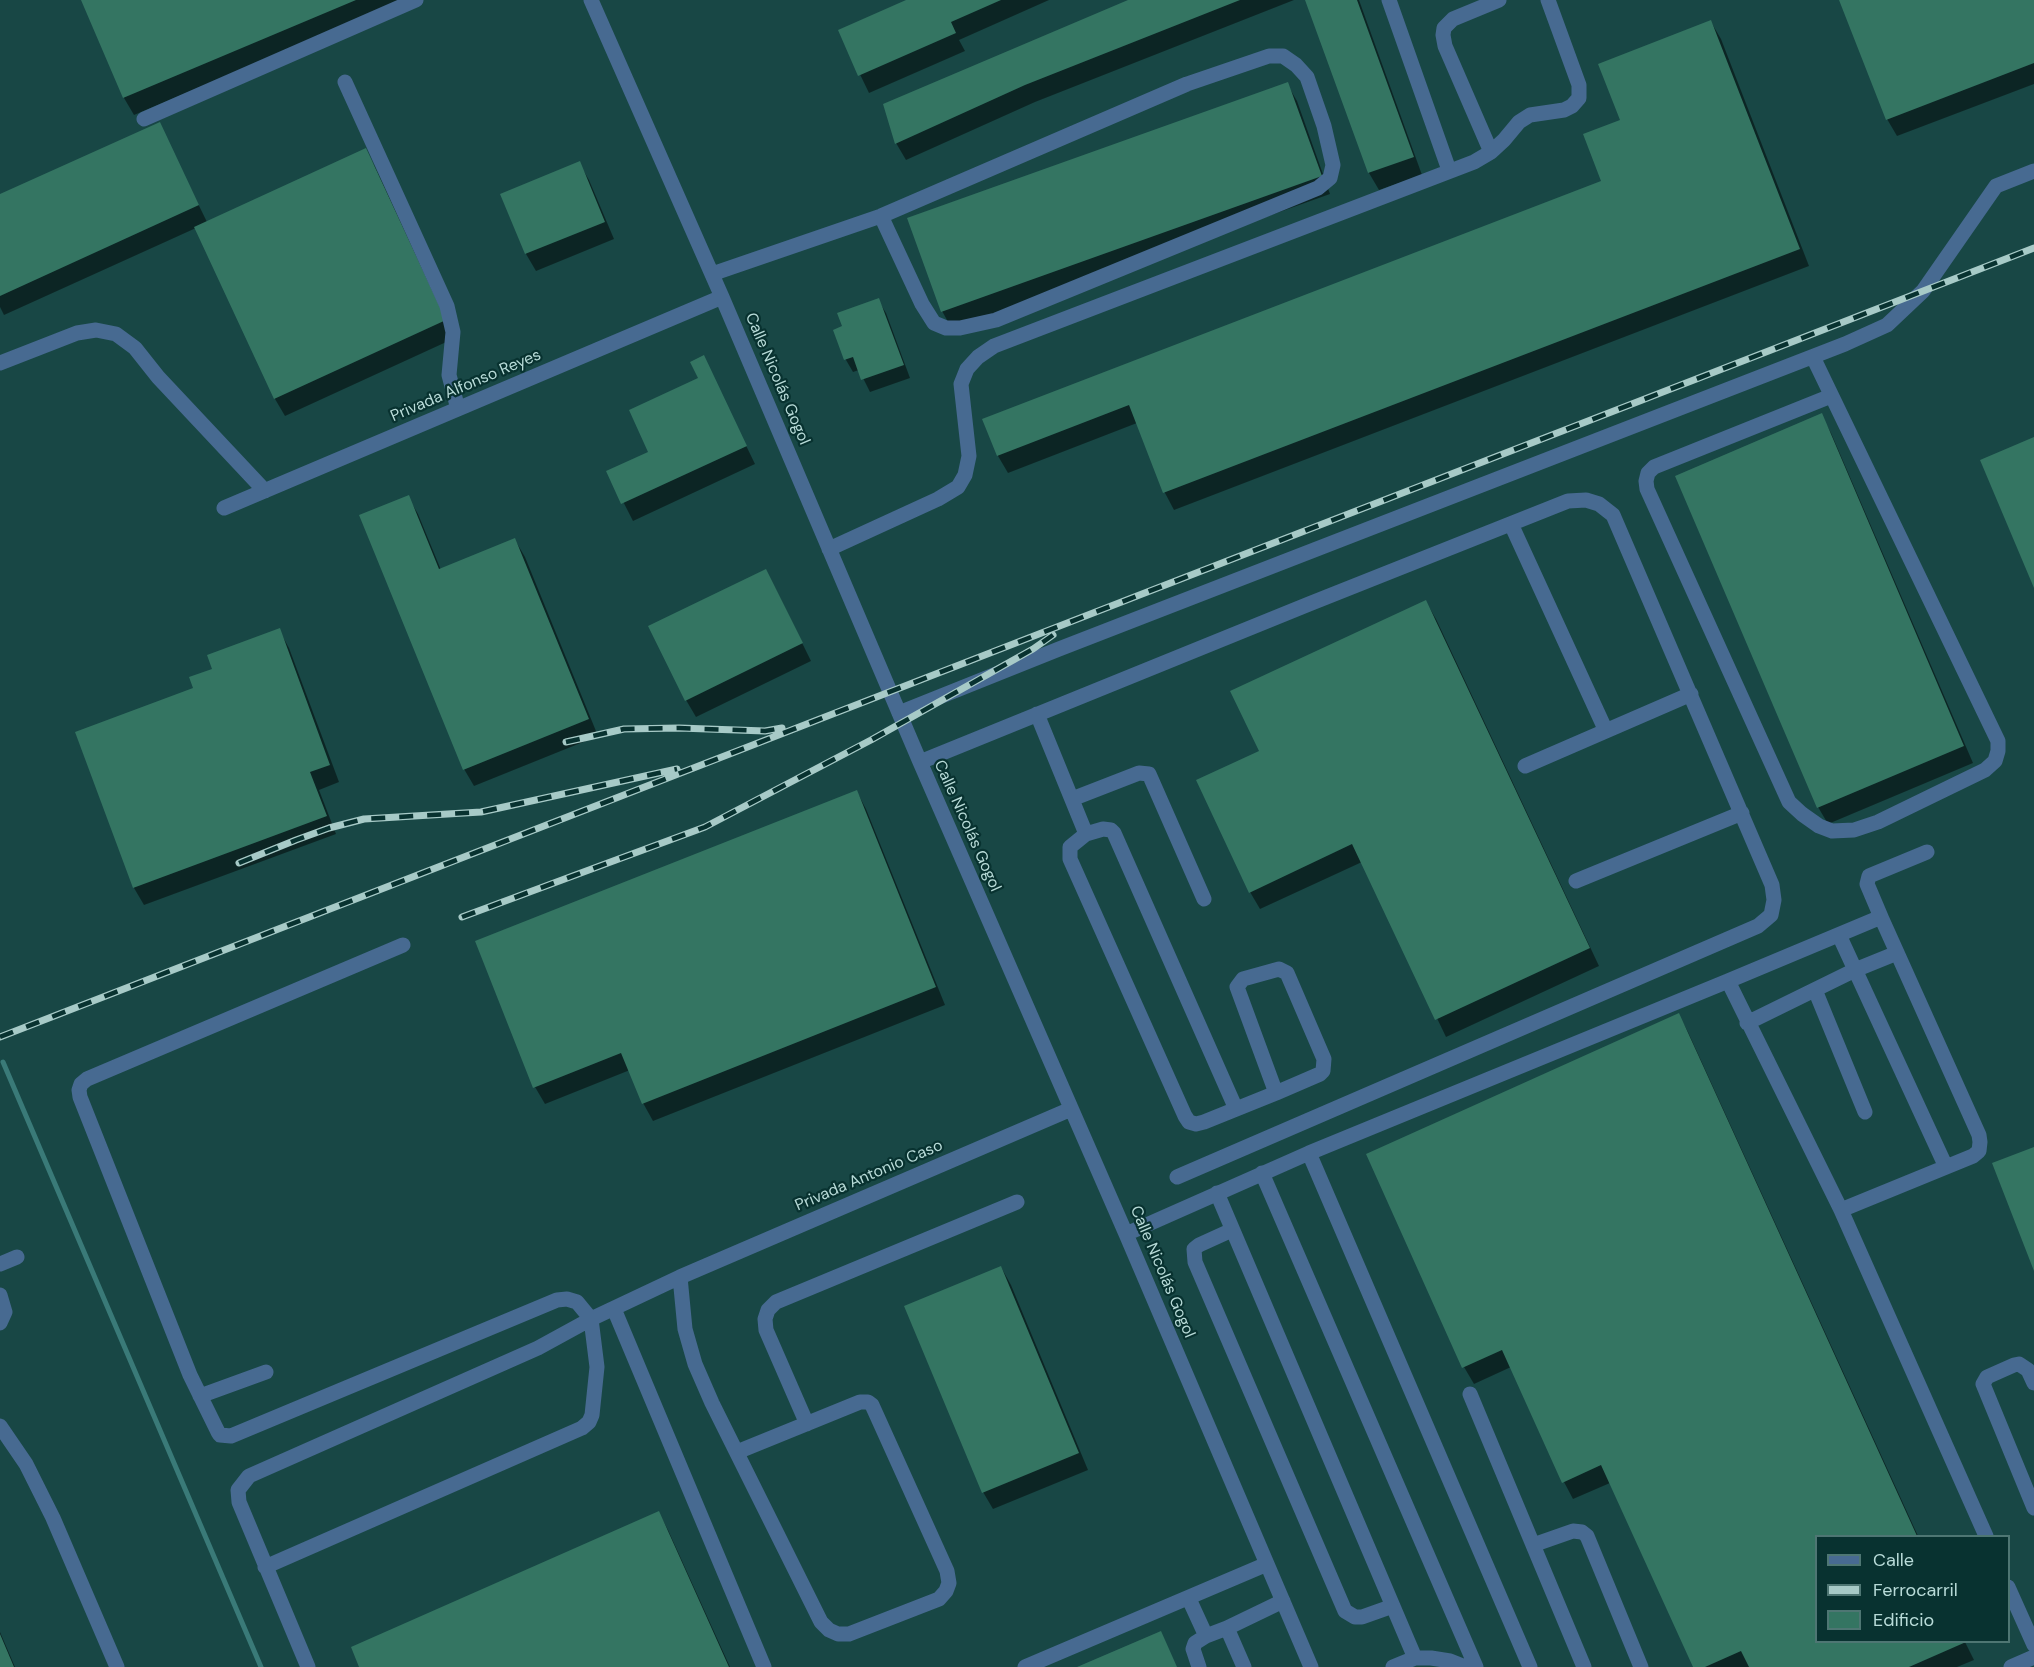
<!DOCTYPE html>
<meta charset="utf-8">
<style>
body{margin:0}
#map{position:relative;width:2034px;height:1667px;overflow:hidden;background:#153c3b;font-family:"DM Sans",sans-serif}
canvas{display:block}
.legend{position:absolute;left:1815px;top:1535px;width:195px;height:108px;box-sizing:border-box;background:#083230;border:2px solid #4e7673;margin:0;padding:8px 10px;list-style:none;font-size:18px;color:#b8dbd8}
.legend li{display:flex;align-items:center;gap:12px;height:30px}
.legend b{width:30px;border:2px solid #4e7673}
</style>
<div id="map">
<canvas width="2034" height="1667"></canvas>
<ul class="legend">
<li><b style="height:8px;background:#476a91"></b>Calle</li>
<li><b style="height:8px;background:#a7cac7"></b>Ferrocarril</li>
<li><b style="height:16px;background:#347562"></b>Edificio</li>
</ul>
</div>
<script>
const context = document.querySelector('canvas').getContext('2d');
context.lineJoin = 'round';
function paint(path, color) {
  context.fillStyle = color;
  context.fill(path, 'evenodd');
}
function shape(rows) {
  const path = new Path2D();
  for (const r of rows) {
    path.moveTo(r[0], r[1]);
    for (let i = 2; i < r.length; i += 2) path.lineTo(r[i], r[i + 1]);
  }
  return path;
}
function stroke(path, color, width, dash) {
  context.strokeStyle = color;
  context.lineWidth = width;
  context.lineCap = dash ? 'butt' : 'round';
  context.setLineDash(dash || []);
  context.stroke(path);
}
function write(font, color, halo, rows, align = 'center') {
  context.font = font + ' "DM Sans",sans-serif';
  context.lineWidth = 4.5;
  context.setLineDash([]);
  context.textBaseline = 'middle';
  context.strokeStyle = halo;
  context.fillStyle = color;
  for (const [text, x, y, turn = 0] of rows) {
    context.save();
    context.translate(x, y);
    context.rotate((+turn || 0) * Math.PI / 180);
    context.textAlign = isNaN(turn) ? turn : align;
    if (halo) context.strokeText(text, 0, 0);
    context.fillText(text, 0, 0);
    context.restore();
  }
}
paint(shape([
 [0,0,2034,0,2034,1667,0,1667],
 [1816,1536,2008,1536,2008,1642,1816,1642]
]), '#184745');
paint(shape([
 [82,0,406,0,134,115,124,98],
 [910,0,1049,0,959,40,965,51,869,93,839,31],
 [1132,0,1294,0,1035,102,906,160,896,143,885,105],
 [1306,0,1359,0,1422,175,1379,190,1369,173],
 [1841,0,2034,0,2034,84,1897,136,1887,119],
 [1711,22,1721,39,1809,266,1174,510,1165,493,1137,423,1008,473,998,456,984,420,1603,182,1622,120],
 [1287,84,1297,101,1330,194,952,329,942,311],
 [159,124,207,222,365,150,375,167,455,338,285,416,275,399,196,228,4,315,0,307,0,196],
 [579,163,589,180,614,239,536,271,526,254,502,194],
 [878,300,886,313,910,378,870,392,859,370,853,372,846,360,835,330,844,327],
 [703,357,755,464,633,521,608,472,650,453,700,378],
 [1821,415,1831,433,1973,763,1828,824,1818,807],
 [408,497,418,514,441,570,515,540,525,557,598,736,474,786,464,769],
 [775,588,811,661,696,717,686,700],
 [1426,602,1436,619,1599,966,1446,1037,1362,862,1260,909,1250,892,1261,752],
 [279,630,289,648,339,782,319,790,336,834,144,905,134,888,76,733,195,689,214,670],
 [857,792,866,809,945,1005,653,1121,643,1103,630,1070,545,1104,535,1087],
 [1679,1015,1688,1032,1918,1536,1816,1536,1816,1642,1965,1642,1974,1660,1957,1667,1694,1667,1610,1483,1573,1499,1564,1482,1511,1367,1474,1384,1464,1367],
 [1001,1267,1011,1285,1088,1470,993,1509,983,1492],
 [659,1513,668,1530,730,1667,361,1667],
 [0,1632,15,1667,0,1667]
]), '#0007');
stroke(shape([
 [3,1062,261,1667]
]), '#3a7a78', 5);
paint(shape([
 [81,0,356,0,123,98],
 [906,0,1001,0,951,22,956,33,858,76,838,30],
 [1128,0,1240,0,1025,85,895,144,883,104],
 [1305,0,1357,0,1414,157,1368,173],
 [1839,0,2034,0,2034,63,1886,120],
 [1711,20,1800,249,1163,493,1129,405,997,456,982,419,1601,181,1583,134,1620,120,1598,64],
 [1288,82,1322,176,941,312,907,218],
 [160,122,199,205,0,296,0,194],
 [366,148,446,320,274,399,194,227],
 [580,161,605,222,525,254,500,194],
 [879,298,904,365,861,380,853,357,844,360,833,330,842,326,837,313],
 [704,355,747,446,621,504,606,471,648,452,629,410,698,378,690,362],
 [1822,413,1964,746,1817,808,1675,476],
 [2034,437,2034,588,1980,460],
 [409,495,439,569,515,538,589,719,463,770,359,515],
 [766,569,803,643,685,701,648,626],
 [1426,600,1590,948,1435,1020,1352,844,1249,893,1196,780,1259,751,1230,691],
 [280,628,330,765,310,772,327,816,133,888,75,732,193,688,189,677,212,669,207,655],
 [857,790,936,987,642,1104,621,1053,533,1088,475,941],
 [1679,1013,1917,1536,1816,1536,1816,1642,1966,1642,1909,1667,1749,1667,1741,1651,1705,1667,1693,1667,1601,1465,1562,1483,1502,1350,1462,1368,1366,1154],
 [2034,1147,2034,1271,1992,1163],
 [1001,1266,1079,1453,982,1493,904,1306],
 [659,1511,729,1667,359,1667,351,1647],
 [1161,1631,1177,1667,1077,1667],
 [0,1634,14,1667,0,1667]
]), '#347562');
stroke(shape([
 [591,0,722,297,920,762,1126,1234,1311,1667],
 [1389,0,1449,170],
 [345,82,447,306,453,332,449,375,458,409],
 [144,119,416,0],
 [1491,152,1445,46,1443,35,1444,28,1453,19,1499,0],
 [712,274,881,216,1187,84,1269,56,1283,56,1296,65,1307,77,1324,126,1333,165,1330,178,1318,188,996,320,960,328,946,328,934,323,922,304,881,216],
 [1813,357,1998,741,1998,751,1995,761,1985,770,1878,822,1854,830,1832,831,1819,826,1802,814,1789,802,1647,489,1646,481,1648,473,1654,467,1831,396],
 [0,363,77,333,96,330,116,334,135,348,158,377,265,491],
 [224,508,722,297],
 [1511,524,1606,731],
 [829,549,938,499,958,487,965,475,969,456,961,384,967,369,978,357,994,346,1474,162,1491,152,1504,140,1519,122,1530,115,1564,110,1572,106,1579,98,1579,85,1548,0],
 [899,713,1059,649,1845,344,1887,325,1923,291,1996,186,2034,171],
 [1037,714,1086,834,1070,847,1070,859,1185,1116,1189,1122,1196,1124,1204,1122,1276,1093,1320,1074,1323,1071,1324,1059,1287,973,1279,969,1243,979,1237,987,1276,1093],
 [920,762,1309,604,1568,501,1586,500,1599,504,1613,515,1772,885,1774,900,1771,915,1758,926,1177,1177],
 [1525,766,1691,694],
 [1072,799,1139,773,1149,774,1204,899],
 [1086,834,1103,829,1111,830,1114,833,1236,1109],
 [1576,881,1742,813],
 [1881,917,1867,884,1869,876,1927,852],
 [1839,935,1946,1167],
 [1728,981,1881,917,1979,1135,1980,1142,1979,1151,1973,1156,1841,1210],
 [1815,990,1865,1112],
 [1747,1023,1855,970,1897,953],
 [1309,1153,1530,1667],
 [1262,1173,1476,1667],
 [1217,1193,1415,1658],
 [1232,1230,1199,1245,1194,1249,1195,1262,1345,1611,1355,1617,1362,1617,1393,1606],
 [1126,1234,1309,1153,1728,981,1841,1210,1986,1536],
 [0,1264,17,1257],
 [680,1277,685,1329,695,1364,712,1403,821,1622,829,1630,838,1634,849,1634,939,1599,946,1591,949,1583,947,1571,872,1405,868,1402,860,1402,737,1452],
 [0,1295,5,1312,0,1323],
 [614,1309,764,1667],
 [2034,1383,2028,1370,2019,1364,2014,1365,1987,1377,1983,1384,2034,1508],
 [1470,1394,1584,1667],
 [200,1396,266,1372],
 [807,1424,766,1330,765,1319,768,1310,776,1302,1017,1202],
 [0,1426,26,1464,53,1518,117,1667],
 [1533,1545,1573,1531,1582,1532,1587,1536,1641,1667],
 [265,1567,582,1428,589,1422,592,1415,597,1367,591,1319,577,1302,567,1299,557,1300,231,1436,220,1435,218,1432,190,1375,80,1097,79,1090,81,1084,87,1079,403,945],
 [2008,1587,2034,1645],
 [1189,1599,1206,1636,1195,1643,1193,1649,1199,1667],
 [1227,1628,1283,1601],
 [1206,1636,1227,1628,1244,1667],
 [308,1667,239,1502,238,1490,249,1476,538,1348,591,1319,680,1277,1071,1109],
 [1025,1667,1267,1564],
 [1393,1667,1415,1658,1431,1658,1450,1661,1465,1667],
 [2011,1667,2034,1657]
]), '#476a91', 15);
const rail = shape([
 [566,742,624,729,679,728,765,731,782,728],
 [239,863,296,840,329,828,364,819,481,812,677,769],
 [462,917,705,827,871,740,1033,649,1053,635],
 [0,1037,2034,248]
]);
stroke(rail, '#a7cac7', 7);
stroke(rail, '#083230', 4.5, [14]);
write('16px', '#b8dbd8', '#083230', [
 ["Calle Nicolás Gogol",777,379,67],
 ["Privada Alfonso Reyes",466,386,-23],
 ["Calle Nicolás Gogol",967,826,66],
 ["Privada Antonio Caso",869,1176,-23],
 ["Calle Nicolás Gogol",1162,1272,67]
]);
</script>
